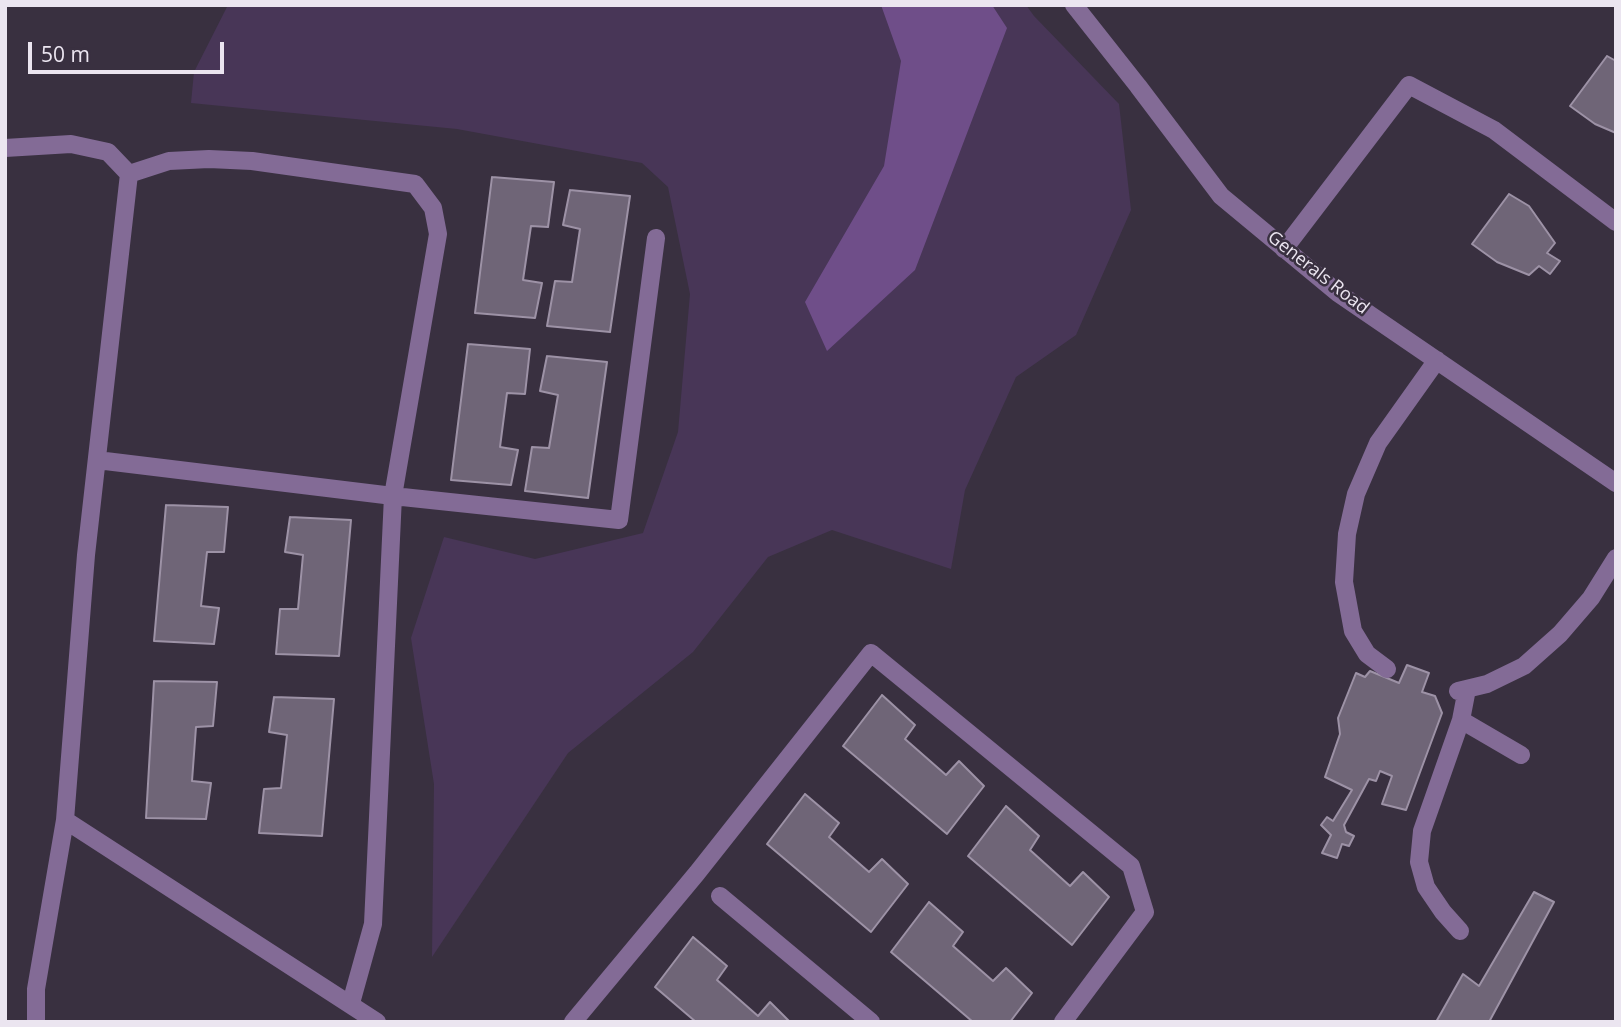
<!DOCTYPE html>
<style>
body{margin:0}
#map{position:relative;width:1621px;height:1027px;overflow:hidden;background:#393040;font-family:"Open Sans",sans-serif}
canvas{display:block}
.frame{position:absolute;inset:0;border:7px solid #ebe5f0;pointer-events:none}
.scale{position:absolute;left:28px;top:42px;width:196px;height:32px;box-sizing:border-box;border:4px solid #ebe5f0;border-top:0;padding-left:9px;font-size:21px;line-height:24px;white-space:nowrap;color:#ebe5f0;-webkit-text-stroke:5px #393040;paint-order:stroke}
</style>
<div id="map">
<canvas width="1621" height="1027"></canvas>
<div class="frame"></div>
<div class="scale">50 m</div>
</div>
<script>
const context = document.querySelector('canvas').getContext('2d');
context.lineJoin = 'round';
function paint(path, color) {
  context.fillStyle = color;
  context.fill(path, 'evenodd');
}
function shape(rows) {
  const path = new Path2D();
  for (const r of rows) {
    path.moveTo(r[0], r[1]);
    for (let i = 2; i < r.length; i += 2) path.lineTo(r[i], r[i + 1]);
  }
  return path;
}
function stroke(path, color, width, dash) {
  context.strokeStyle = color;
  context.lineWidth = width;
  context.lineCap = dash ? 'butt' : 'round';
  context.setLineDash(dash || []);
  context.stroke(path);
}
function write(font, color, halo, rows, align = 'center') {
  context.font = font + ' "Open Sans",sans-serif';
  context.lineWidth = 5;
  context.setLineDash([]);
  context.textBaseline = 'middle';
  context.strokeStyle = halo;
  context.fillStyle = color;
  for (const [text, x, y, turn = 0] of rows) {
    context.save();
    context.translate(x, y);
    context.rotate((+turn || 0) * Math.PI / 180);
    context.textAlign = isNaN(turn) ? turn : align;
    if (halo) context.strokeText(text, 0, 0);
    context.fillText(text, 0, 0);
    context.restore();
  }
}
paint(shape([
 [228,5,1026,5,1034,16,1119,104,1131,210,1076,335,1016,377,965,490,951,569,832,530,768,557,693,652,568,753,432,957,434,784,411,638,444,537,535,559,643,533,678,432,690,294,668,187,642,163,457,129,191,103,194,72]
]), '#483657');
paint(shape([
 [881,5,992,5,1007,28,915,270,827,351,805,302,884,166,901,61]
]), '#6f4e89');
const building = shape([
 [1607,56,1616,61,1616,133,1595,124,1570,106,1607,56],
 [492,177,554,182,548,227,531,226,523,280,542,283,535,318,475,313,492,177],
 [570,190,630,196,610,332,547,326,555,281,572,282,580,229,563,225,570,190],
 [1509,194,1529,206,1555,243,1547,253,1560,261,1550,274,1539,266,1529,275,1497,262,1472,244,1509,194],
 [468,344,530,349,525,394,507,393,500,447,518,450,511,485,451,480,468,344],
 [547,356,607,362,588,498,525,491,532,447,549,448,558,395,540,391,547,356],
 [166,505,228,507,224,552,207,552,201,606,219,608,214,644,154,641,166,505],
 [290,517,351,520,339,656,276,654,280,609,298,609,303,555,285,552,290,517],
 [1407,665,1429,673,1422,692,1435,696,1442,713,1406,810,1382,804,1392,776,1380,771,1376,781,1369,779,1344,825,1346,832,1354,836,1349,846,1342,844,1337,858,1322,853,1331,835,1321,825,1327,817,1333,821,1352,790,1325,777,1340,734,1338,718,1356,673,1365,677,1370,671,1399,683,1407,665],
 [154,681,217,682,213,726,196,727,192,781,211,783,206,819,146,818,154,681],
 [882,695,915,725,905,739,946,775,959,761,984,786,947,834,843,746,882,695],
 [274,697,334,699,322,836,259,833,264,789,281,788,287,735,269,732,274,697],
 [805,794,839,823,829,837,869,872,882,859,908,884,871,932,767,844,805,794],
 [1006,806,1039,836,1030,850,1070,886,1083,872,1109,897,1072,945,968,856,1006,806],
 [1534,892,1554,902,1489,1022,1436,1022,1463,974,1479,986,1534,892],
 [929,902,963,932,953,946,993,981,1006,968,1032,993,1010,1022,973,1022,891,952,929,902],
 [693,937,727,966,717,980,758,1016,770,1002,790,1022,696,1022,655,987,693,937]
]);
paint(building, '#6f6577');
stroke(building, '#9d92a6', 2);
stroke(shape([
 [1074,5,1138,86,1221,196,1338,293,1616,483],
 [5,148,71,144,108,152,129,174,86,555,65,820,36,989,36,1022],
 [129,174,169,161,209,159,252,161,415,184,433,208,438,234,393,496,373,924,351,1003],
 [1284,249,1409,85,1494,130,1616,222],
 [97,460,393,496,619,520,656,238],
 [1387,669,1367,654,1353,631,1344,582,1347,534,1356,494,1378,443,1437,360],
 [1458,691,1487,684,1524,666,1560,634,1591,598,1616,558],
 [1461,720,1521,755],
 [65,820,377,1022],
 [720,896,871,1022],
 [1460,931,1443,912,1426,887,1419,862,1422,831,1461,720,1467,689],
 [573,1022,697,873,871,653,1131,866,1145,912,1063,1022]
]), '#836b96', 18);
write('18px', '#ebe5f0', '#393040', [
 ["Generals Road",1318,273,38]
]);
</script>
